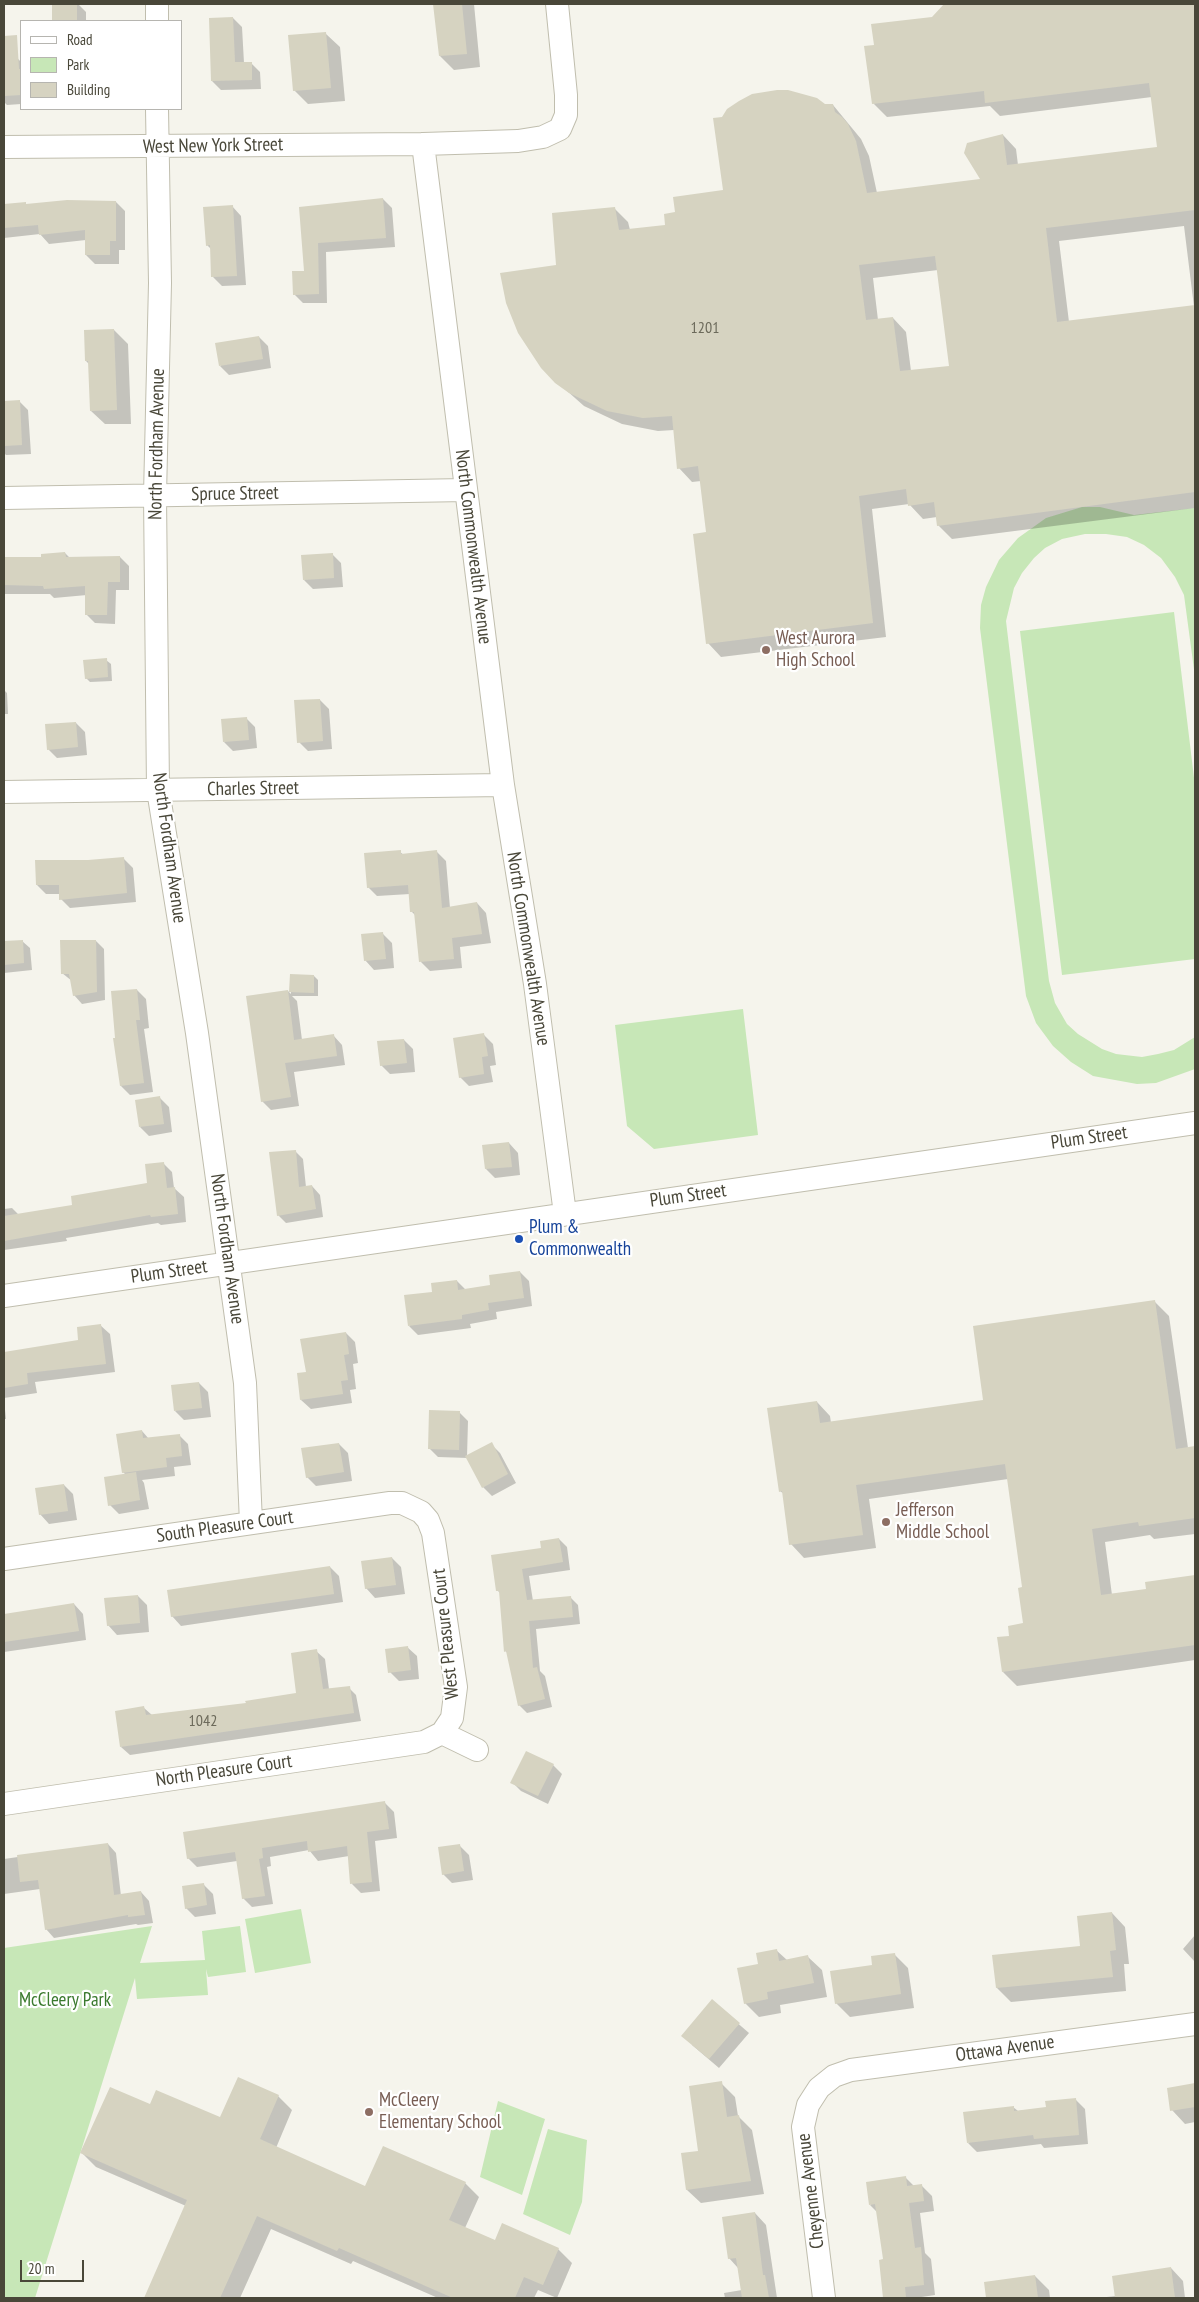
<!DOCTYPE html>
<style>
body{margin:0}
#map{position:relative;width:1199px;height:2302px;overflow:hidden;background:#f5f4ec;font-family:"PT Sans Narrow",sans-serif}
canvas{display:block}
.frame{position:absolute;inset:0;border:5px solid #494739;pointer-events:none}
.legend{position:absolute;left:20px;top:20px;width:162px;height:90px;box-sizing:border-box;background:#fff;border:1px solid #b6b5b0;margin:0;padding:6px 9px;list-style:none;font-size:15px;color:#494739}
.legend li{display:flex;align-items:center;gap:10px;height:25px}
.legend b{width:25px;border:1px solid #b6b5b0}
.scale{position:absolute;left:20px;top:2260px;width:64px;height:22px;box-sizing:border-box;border:2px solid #494739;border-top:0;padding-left:6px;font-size:15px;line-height:18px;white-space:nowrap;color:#494739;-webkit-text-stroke:4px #fff;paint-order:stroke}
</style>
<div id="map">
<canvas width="1199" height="2302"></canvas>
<div class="frame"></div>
<ul class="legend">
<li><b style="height:6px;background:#fff"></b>Road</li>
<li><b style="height:14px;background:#c7e7b7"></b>Park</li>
<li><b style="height:14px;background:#d6d3c1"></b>Building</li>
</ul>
<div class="scale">20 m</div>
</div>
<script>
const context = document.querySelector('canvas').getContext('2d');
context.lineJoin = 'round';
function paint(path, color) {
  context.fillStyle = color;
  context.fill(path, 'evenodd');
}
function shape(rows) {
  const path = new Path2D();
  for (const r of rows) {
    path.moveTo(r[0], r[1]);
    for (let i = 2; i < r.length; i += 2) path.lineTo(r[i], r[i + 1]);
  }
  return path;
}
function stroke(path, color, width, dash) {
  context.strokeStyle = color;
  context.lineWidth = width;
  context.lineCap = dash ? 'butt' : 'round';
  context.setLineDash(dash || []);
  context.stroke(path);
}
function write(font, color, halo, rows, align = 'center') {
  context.font = font + ' "PT Sans Narrow",sans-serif';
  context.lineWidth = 4.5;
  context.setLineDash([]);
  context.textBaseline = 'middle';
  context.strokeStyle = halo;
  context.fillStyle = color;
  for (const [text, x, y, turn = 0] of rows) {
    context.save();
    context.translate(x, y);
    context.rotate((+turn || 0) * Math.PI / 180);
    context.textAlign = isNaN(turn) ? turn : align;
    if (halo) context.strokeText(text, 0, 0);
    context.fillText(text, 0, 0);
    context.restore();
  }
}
paint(shape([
 [1082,507,1100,507,1134,515,1195,508,1195,677,1184,595,1175,577,1161,558,1144,545,1127,537,1106,534,1085,534,1062,539,1045,548,1034,558,1022,573,1014,588,1006,621,1049,981,1055,1003,1067,1024,1078,1034,1102,1049,1116,1054,1142,1057,1158,1054,1174,1050,1195,1037,1195,1069,1156,1083,1137,1084,1093,1076,1071,1062,1053,1046,1036,1023,1026,996,980,628,981,605,986,587,999,560,1018,538,1046,518],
 [1174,612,1195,786,1195,959,1062,975,1020,631],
 [743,1009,758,1135,654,1149,627,1126,615,1025],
 [301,1909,311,1963,255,1973,245,1919],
 [152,1926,140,1963,205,1960,202,1931,240,1926,246,1972,208,1977,206,1969,208,1995,137,1999,135,1978,35,2298,4,2298,4,1948],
 [498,2101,545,2119,522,2195,480,2177],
 [548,2129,587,2140,582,2202,570,2235,523,2214]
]), '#c7e7b7');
paint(shape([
 [53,4,78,4,86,12,86,21,54,21],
 [434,4,474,4,480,67,454,70,440,56],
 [946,4,1195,4,1195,508,952,539,938,525,937,517,923,519,909,504,872,509,886,637,721,657,708,643,707,533,701,481,692,482,679,468,674,430,658,431,622,424,584,406,557,382,557,266,614,208,628,222,630,230,667,226,677,213,724,191,824,106,833,105,861,139,869,156,877,193,982,180,1003,135,1016,149,1018,165,1159,148,1152,97,1000,116,990,106,887,117,873,103,875,46,933,18],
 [1184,226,1194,307,1069,322,1059,241],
 [938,270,950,367,911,371,906,332,893,318,878,320,873,278],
 [233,18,242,27,244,63,251,63,260,72,261,89,221,90,212,81],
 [326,34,340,47,345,101,308,104,294,90],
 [4,44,21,62,21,104,7,105,4,102],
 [383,199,392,208,395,247,326,252,327,303,303,303,294,294,306,272,300,208],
 [116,202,125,211,125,250,119,250,119,264,95,264,86,255,86,240,49,244,40,234,4,238,4,205],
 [232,206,241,216,246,285,222,286,213,277,212,250,207,245],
 [114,330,128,344,131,424,105,424,91,411,89,364,86,361],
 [259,337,268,346,271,368,229,375,220,366],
 [19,401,28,410,31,454,6,455,4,453,4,402],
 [65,553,70,558,120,557,129,566,129,590,116,590,115,624,95,623,86,614,87,595,54,598,50,594,4,594,4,558,42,558],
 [332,554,341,563,343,587,313,589,304,580],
 [106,660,111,664,112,681,90,682,86,678],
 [4,690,7,693,8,714,4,714],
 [320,700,329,709,332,749,308,751,299,742],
 [246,718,255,727,257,748,233,751,224,742],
 [76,723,85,732,87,755,57,758,48,749],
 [400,852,404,855,437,852,446,861,450,908,477,903,486,913,491,943,460,947,462,968,430,971,421,962,416,916,412,912,410,894,377,896,368,887],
 [124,859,133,868,136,902,70,908,61,899,60,894,46,894,37,885,88,862],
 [383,934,392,943,394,968,374,970,365,960],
 [22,941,30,948,32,970,4,973,4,942],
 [96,941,104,949,105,1000,82,1004,74,995,72,981,62,973],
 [291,976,314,976,318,980,318,996,292,996,297,1001,302,1040,333,1035,342,1045,345,1065,294,1072,299,1106,271,1110,262,1101,288,991,291,994],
 [137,990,146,999,149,1028,144,1029,153,1092,130,1095,121,1086,117,1039],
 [484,1035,493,1044,496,1065,490,1066,493,1082,469,1086,460,1077],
 [404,1040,413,1049,415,1072,390,1074,381,1065],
 [160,1098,169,1107,172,1132,149,1136,140,1127],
 [509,1143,518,1153,520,1175,495,1178,486,1169],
 [295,1151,303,1159,306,1187,312,1186,320,1195,323,1217,286,1223,278,1215],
 [163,1163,172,1172,174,1188,184,1197,186,1222,161,1225,158,1223,66,1238,67,1241,4,1250,4,1209,12,1208,19,1215,74,1206,148,1184],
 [520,1272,529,1281,532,1306,496,1312,497,1319,470,1324,471,1328,418,1335,409,1326,457,1281,466,1290,491,1286],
 [1155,1302,1169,1316,1188,1448,1195,1447,1195,1534,1154,1539,1150,1535,1105,1542,1112,1595,1147,1590,1147,1583,1195,1576,1195,1660,1017,1686,1003,1672,1011,1637,1024,1624,1024,1588,1008,1479,869,1499,876,1548,804,1558,791,1544,784,1494,780,1491,817,1402,830,1416,831,1423,985,1401],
 [100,1325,110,1334,115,1372,35,1382,37,1393,4,1398,4,1353,80,1341],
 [346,1333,355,1342,358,1363,353,1364,356,1389,350,1390,352,1403,311,1409,301,1400,307,1373],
 [199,1383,208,1392,211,1417,184,1420,175,1411],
 [4,1400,6,1419,4,1419],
 [459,1412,468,1421,467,1457,491,1444,500,1453,516,1483,492,1496,483,1487,468,1458,438,1457,429,1448],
 [142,1431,149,1439,179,1435,188,1444,191,1465,174,1467,175,1476,142,1480,144,1483,149,1509,119,1514,110,1505,126,1475,123,1472],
 [339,1444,348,1453,352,1481,316,1486,307,1477],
 [64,1485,73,1494,77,1520,49,1524,40,1514],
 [559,1539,567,1547,570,1570,529,1576,533,1601,570,1597,578,1605,580,1624,536,1629,540,1671,545,1676,552,1707,527,1713,519,1705,508,1653,505,1651,500,1593,498,1591,543,1549],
 [392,1558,401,1567,405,1594,375,1598,366,1588],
 [330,1567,339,1576,343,1602,181,1626,172,1616],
 [138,1596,147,1605,149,1632,117,1635,108,1625],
 [74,1604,83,1614,86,1640,4,1652,4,1615],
 [407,1647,417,1656,419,1679,399,1681,390,1672],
 [316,1651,325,1659,329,1689,348,1687,356,1695,361,1721,130,1755,121,1747,144,1708,152,1715,247,1704,298,1694],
 [553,1765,562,1774,548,1804,521,1791,512,1782],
 [385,1803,394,1812,397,1838,375,1841,380,1891,361,1893,352,1884,349,1856,318,1861,309,1850,270,1857,271,1866,267,1867,273,1904,252,1907,243,1898,237,1861,197,1867,188,1858],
 [108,1844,116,1853,121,1896,141,1892,149,1901,153,1923,138,1925,136,1924,54,1938,46,1929,40,1889,4,1894,4,1859],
 [460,1846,469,1855,473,1880,452,1883,443,1874],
 [204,1885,213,1894,216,1914,195,1917,186,1908],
 [1112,1913,1125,1927,1129,1964,1124,1964,1126,1991,1011,2002,997,1988,994,1956,1082,1947],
 [1195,1935,1195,1962,1183,1949],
 [776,1950,787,1960,808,1957,822,1970,827,1997,780,2005,781,2013,759,2017,745,2003,759,1965],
 [894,1954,908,1968,914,2008,850,2017,836,2003,873,1966],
 [712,2001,749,2033,719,2068,692,2045],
 [721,2083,735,2097,738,2116,752,2130,764,2194,701,2203,687,2190],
 [1195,2085,1195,2122,1185,2124,1172,2110,1168,2089],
 [278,2096,292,2110,276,2148,366,2188,465,2183,479,2197,465,2228,496,2241,503,2225,558,2249,572,2263,557,2298,538,2290,534,2298,438,2298,353,2261,351,2264,271,2229,240,2298,145,2298,186,2206,96,2167,82,2153,151,2106,220,2119],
 [1076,2100,1085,2109,1088,2144,1044,2148,1041,2144,977,2152,968,2143,1013,2107,1018,2111,1048,2108],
 [905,2177,914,2186,921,2185,932,2196,934,2211,920,2213,925,2253,931,2259,935,2295,915,2298,884,2298,881,2261,884,2260,877,2212,870,2205],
 [755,2213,766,2225,777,2298,725,2298,724,2293,742,2290,738,2268,729,2258],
 [1171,2268,1183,2281,1185,2298,1097,2298,1116,2296],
 [1035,2276,1049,2290,1050,2298,987,2298,985,2283]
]), '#0003');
paint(shape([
 [52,4,77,4,77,21,52,21],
 [433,4,462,4,467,54,439,56],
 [944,4,1195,4,1195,210,1046,228,1057,322,1195,305,1195,492,937,526,934,502,908,506,906,489,859,496,873,623,706,644,693,534,706,532,698,466,677,469,672,416,643,418,607,411,569,393,555,383,541,368,518,333,506,303,500,273,556,265,552,213,615,207,619,230,665,225,664,214,675,212,673,197,723,190,713,118,722,117,727,109,739,101,752,94,777,90,788,90,817,98,825,104,833,104,835,112,842,117,848,124,856,141,867,193,980,179,964,153,967,143,1003,134,1007,165,1157,147,1149,83,985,103,984,91,872,104,864,46,874,45,871,24,932,17],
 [935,256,949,366,900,371,893,317,866,320,859,265],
 [233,17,235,62,252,62,252,80,211,81,209,18],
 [326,32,331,88,293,91,288,35],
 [17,35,19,69,21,69,21,95,4,96,4,36],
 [383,198,386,238,318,243,319,294,293,295,292,271,304,271,299,207],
 [67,200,116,201,116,241,110,241,110,255,85,255,85,230,39,235,38,225,4,228,4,204,26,202,26,204],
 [233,205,237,276,211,277,210,245,206,246,203,207],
 [114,329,117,410,90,411,88,361,85,361,84,330],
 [259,336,263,359,219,366,215,343],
 [20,400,22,445,4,446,4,401],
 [65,552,66,557,120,556,120,582,108,582,107,615,85,615,85,586,44,589,43,586,4,585,4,557,41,557,41,554],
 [333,553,334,578,303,580,301,555],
 [107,658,108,677,85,679,83,660],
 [320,699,323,741,297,743,294,700],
 [247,717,249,740,223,742,221,719],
 [76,722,78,747,47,750,45,724],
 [401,850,401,854,437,850,442,908,477,902,482,934,452,938,454,959,419,962,414,912,410,912,408,885,367,888,364,853],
 [124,857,127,893,59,900,59,885,36,885,35,860,88,860],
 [383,932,386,959,364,961,361,934],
 [23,940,24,963,4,965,4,941],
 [60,940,96,940,97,992,73,996,69,974,61,974],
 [290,974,314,975,314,993,289,992],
 [137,989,140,1020,136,1020,144,1083,120,1086,113,1038,115,1038,111,991],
 [288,990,294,1040,334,1034,337,1056,285,1063,291,1097,261,1102,246,996],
 [484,1033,488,1056,482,1057,484,1074,459,1078,453,1038],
 [404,1039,407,1063,380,1066,377,1041],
 [160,1096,164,1124,139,1127,135,1100],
 [509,1142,512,1167,485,1169,482,1145],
 [296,1150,299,1187,312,1185,316,1209,277,1216,269,1152],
 [164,1162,167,1188,175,1187,178,1214,151,1217,150,1215,4,1241,4,1216,72,1205,71,1196,147,1183,145,1164],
 [520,1271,524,1298,488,1303,489,1310,462,1315,462,1319,408,1326,404,1295,432,1292,431,1283,457,1280,458,1290,490,1285,489,1275],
 [1155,1300,1176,1449,1195,1446,1195,1518,1139,1526,1138,1522,1092,1529,1101,1595,1146,1589,1145,1582,1195,1575,1195,1645,1002,1672,997,1637,1009,1636,1008,1626,1023,1623,1018,1588,1022,1587,1005,1464,856,1485,863,1535,789,1545,782,1491,779,1492,767,1408,817,1401,820,1423,983,1400,973,1326],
 [101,1324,106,1364,27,1373,28,1384,4,1388,4,1352,78,1340,77,1327],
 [346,1332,349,1354,344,1355,348,1380,341,1381,343,1394,300,1400,297,1373,306,1372,300,1339],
 [199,1382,202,1408,174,1411,171,1385],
 [429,1410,460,1411,459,1450,428,1449],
 [142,1430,143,1438,180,1434,182,1456,166,1458,167,1467,122,1473,116,1434],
 [492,1442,508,1474,482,1488,465,1456],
 [339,1443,344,1472,306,1478,301,1448],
 [136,1472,140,1500,108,1506,104,1477],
 [64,1484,68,1511,39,1515,35,1488],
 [559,1538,563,1562,522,1569,527,1600,571,1596,573,1617,529,1621,533,1668,537,1667,545,1699,518,1706,506,1651,504,1652,499,1591,496,1591,491,1555,541,1548,540,1541],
 [392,1557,396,1585,365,1589,361,1561],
 [330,1566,334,1594,171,1617,167,1590],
 [138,1595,140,1623,107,1626,104,1598],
 [74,1603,79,1631,4,1642,4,1614],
 [408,1646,411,1670,388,1673,385,1649],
 [317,1649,323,1689,350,1686,354,1713,120,1747,115,1711,144,1706,146,1715,246,1703,245,1701,296,1693,291,1653],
 [526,1751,554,1764,538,1796,510,1783],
 [385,1801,389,1829,367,1832,372,1882,350,1884,347,1846,308,1852,307,1841,262,1848,263,1858,259,1859,265,1896,242,1899,235,1852,187,1859,183,1832],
 [108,1843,114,1895,141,1891,145,1915,128,1917,128,1915,45,1930,38,1880,20,1882,17,1855],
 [460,1844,464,1871,442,1875,438,1847],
 [204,1883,207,1905,185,1909,182,1886],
 [1112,1912,1116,1950,1110,1951,1113,1977,996,1988,992,1955,1080,1946,1077,1916],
 [777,1949,779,1961,808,1955,814,1983,767,1992,768,1999,744,2004,737,1968,758,1964,756,1953],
 [895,1953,901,1994,835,2004,830,1971,872,1965,871,1956],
 [712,1999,740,2023,709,2059,681,2036],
 [238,2077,279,2095,260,2139,365,2186,383,2146,466,2182,449,2220,495,2240,502,2223,559,2248,543,2285,524,2277,515,2298,453,2298,339,2248,337,2251,257,2216,220,2298,144,2298,187,2200,80,2153,110,2087,150,2104,156,2090,220,2117],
 [722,2081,727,2117,739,2115,751,2181,686,2190,681,2153,698,2151,689,2086],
 [1195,2083,1195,2107,1170,2111,1167,2088],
 [1076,2098,1079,2135,1034,2139,1033,2135,967,2143,963,2112,1014,2106,1014,2111,1046,2107,1045,2101],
 [906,2176,907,2186,922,2184,924,2201,909,2203,915,2248,921,2247,924,2285,905,2287,906,2298,883,2298,879,2260,883,2259,875,2204,869,2205,866,2182],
 [755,2212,763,2275,765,2275,769,2298,742,2298,736,2258,728,2259,722,2217],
 [1171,2267,1175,2298,1115,2298,1112,2276],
 [1035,2275,1038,2298,986,2298,984,2282]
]), '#d6d3c1');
const minor = shape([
 [157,4,157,21],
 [157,109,160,283,155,495,158,790,197,1033,245,1383,251,1523],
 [423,144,503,785,535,984,565,1214],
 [4,147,423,144,518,141,543,137,560,129,566,115,566,95,557,4],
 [4,498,466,490],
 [4,792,503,785],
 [4,1296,1195,1123],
 [4,1559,390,1503,402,1503,421,1512,428,1520,433,1533,456,1687,452,1718,442,1733,424,1742,4,1804],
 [442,1733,477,1750],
 [824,2298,803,2127,808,2105,819,2088,834,2076,851,2070,1195,2024]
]);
stroke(minor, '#c0beae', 24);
stroke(minor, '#fff', 22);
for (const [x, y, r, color] of [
 [766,650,5,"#8d6e63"],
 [519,1239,5,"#1a4fb4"],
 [886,1522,5,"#8d6e63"],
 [369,2112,5,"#8d6e63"]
]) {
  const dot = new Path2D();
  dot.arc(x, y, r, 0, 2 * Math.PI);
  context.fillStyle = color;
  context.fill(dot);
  stroke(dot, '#fff', 2);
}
write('16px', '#6c6a5b', null, [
 ["1201",705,328],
 ["1042",203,1721]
]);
write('19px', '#494739', '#fff', [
 ["West New York Street",213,146,-1],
 ["North Fordham Avenue",157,444,-89],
 ["Spruce Street",235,494,-1],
 ["North Commonwealth Avenue",473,547,83],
 ["Charles Street",253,789,-1],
 ["North Fordham Avenue",169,848,82],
 ["North Commonwealth Avenue",528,949,81],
 ["Plum Street",1089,1138,-8],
 ["Plum Street",688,1196,-8],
 ["North Fordham Avenue",227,1249,82],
 ["Plum Street",169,1272,-8],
 ["South Pleasure Court",225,1527,-8],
 ["West Pleasure Court",446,1634,-96],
 ["North Pleasure Court",224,1771,-8],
 ["Ottawa Avenue",1005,2049,-8],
 ["Cheyenne Avenue",811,2191,-97]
]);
write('19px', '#785e54', '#fff', [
 ["West Aurora",776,639],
 ["High School",776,661],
 ["Jefferson",896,1511],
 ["Middle School",896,1533],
 ["McCleery",379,2101],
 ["Elementary School",379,2123]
], 'left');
write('19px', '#164399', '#fff', [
 ["Plum &",529,1228],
 ["Commonwealth",529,1250]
], 'left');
write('19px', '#3b7a2e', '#fff', [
 ["McCleery Park",65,2001]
]);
</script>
